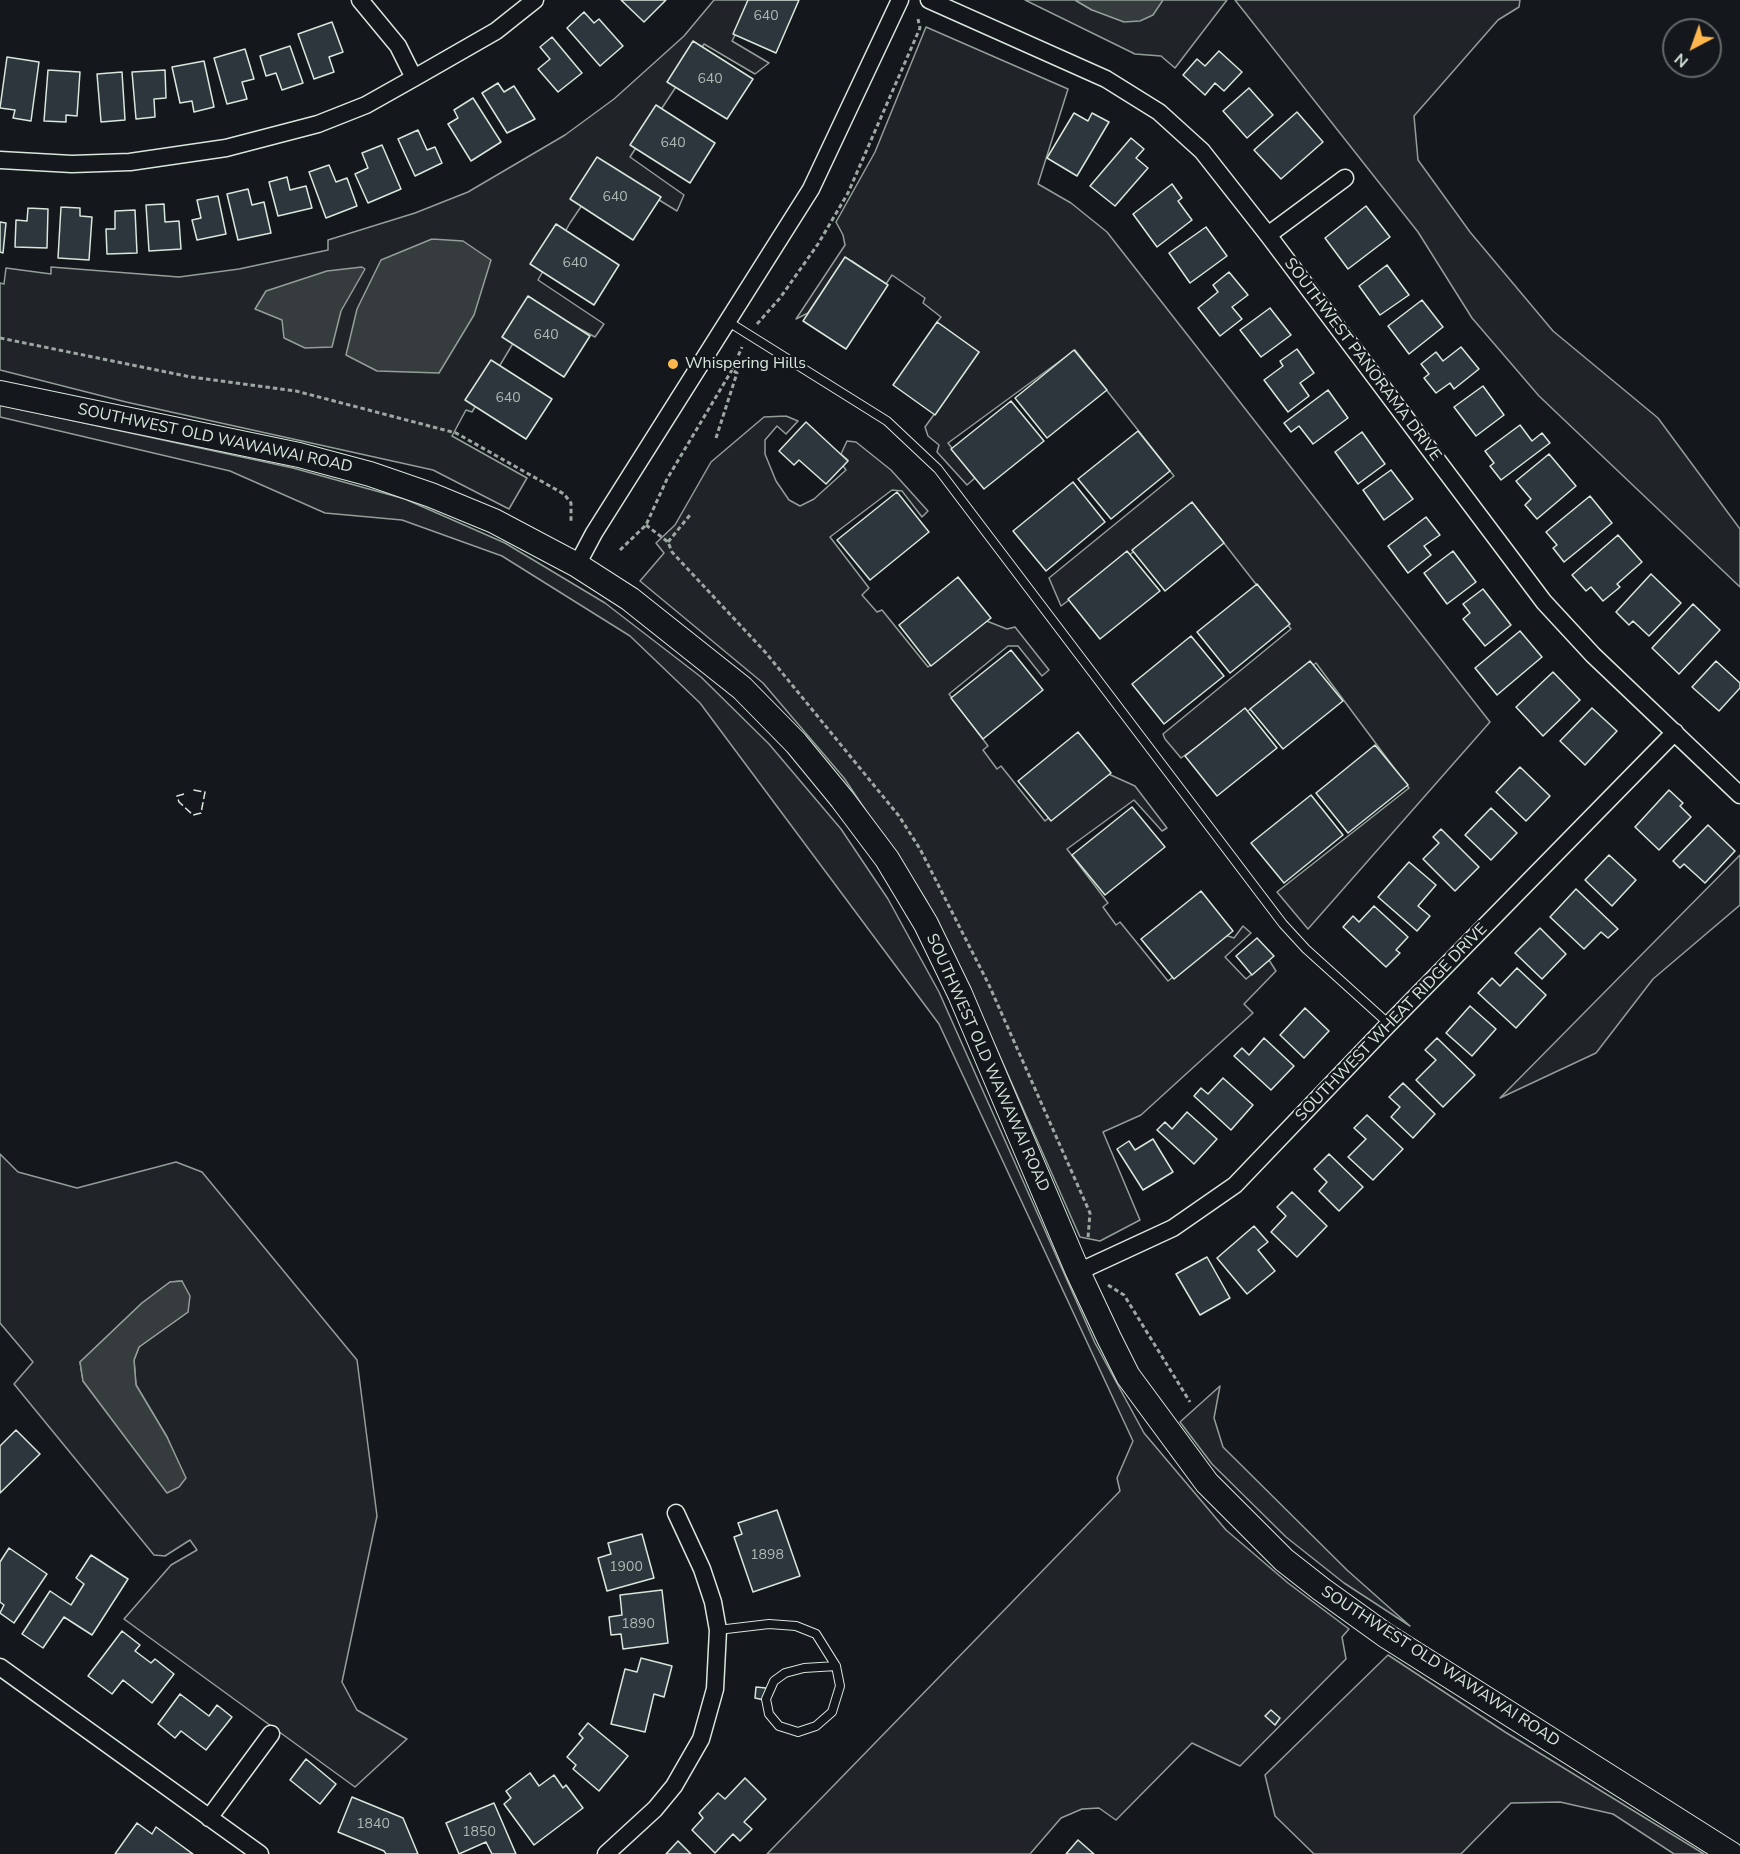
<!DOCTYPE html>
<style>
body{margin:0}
#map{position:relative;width:1740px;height:1854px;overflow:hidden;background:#14181c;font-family:"Nunito Sans",sans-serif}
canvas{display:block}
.north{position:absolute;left:1662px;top:18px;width:60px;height:60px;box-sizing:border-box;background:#14181c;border:2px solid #626a69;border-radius:50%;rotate:221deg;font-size:16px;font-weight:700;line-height:24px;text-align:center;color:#d8e6dc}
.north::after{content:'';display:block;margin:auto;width:21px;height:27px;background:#ffb74d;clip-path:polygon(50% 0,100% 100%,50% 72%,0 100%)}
</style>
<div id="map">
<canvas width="1740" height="1854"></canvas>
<div class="north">N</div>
</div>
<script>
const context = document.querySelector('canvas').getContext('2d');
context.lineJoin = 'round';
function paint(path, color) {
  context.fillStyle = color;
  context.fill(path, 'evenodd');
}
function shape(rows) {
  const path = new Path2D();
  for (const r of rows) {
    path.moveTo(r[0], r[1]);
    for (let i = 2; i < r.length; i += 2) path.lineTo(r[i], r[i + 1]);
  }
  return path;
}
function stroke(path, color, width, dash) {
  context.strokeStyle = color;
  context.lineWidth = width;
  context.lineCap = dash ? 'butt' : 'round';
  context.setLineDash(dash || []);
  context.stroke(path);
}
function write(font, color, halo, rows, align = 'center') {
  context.font = font + ' "Nunito Sans",sans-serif';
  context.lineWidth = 4.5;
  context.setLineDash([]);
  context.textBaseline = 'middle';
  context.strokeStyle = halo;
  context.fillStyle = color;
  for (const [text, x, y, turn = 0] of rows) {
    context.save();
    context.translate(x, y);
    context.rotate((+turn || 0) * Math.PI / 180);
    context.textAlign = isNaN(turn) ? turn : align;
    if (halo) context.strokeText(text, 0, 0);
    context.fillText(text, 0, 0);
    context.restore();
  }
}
const green = shape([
 [714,0,753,0,732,41,769,63,755,74,704,44,630,157,684,195,677,211,607,168,570,223,538,280,604,324,595,337,536,305,472,412,466,410,452,436,527,478,509,509,433,470,126,402,0,370,0,283,4,284,6,268,51,274,51,267,179,277,239,269,328,250,328,240,415,213,468,192,565,135,614,99,684,36,714,0],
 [1025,0,1075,0,1092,10,1163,0,1227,0,1175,68,1161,56,1135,54,1025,0],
 [1235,0,1520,0,1519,7,1498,20,1414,116,1418,160,1470,232,1553,331,1658,418,1740,529,1740,587,1539,396,1472,318,1418,232,1235,0],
 [926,27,1068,89,1038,184,1071,203,1107,232,1490,722,1308,929,1277,892,1409,788,1316,663,1181,758,1165,739,1163,734,1291,629,1195,506,1061,606,1049,578,1174,476,1075,350,948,443,975,478,967,485,937,452,939,445,928,436,925,427,979,352,937,322,941,317,923,303,925,298,892,275,886,284,852,261,842,262,808,313,796,319,845,245,843,235,836,222,875,152,926,27],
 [0,405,293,468,405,499,505,543,605,603,701,677,769,744,841,829,888,899,939,992,1095,1343,1144,1433,1226,1530,1288,1583,1349,1629,1342,1637,1346,1659,1240,1766,1192,1743,1116,1820,1099,1808,1082,1809,1061,1818,1030,1854,767,1854,1120,1491,1117,1478,1133,1441,939,1024,700,703,630,636,502,556,402,520,325,513,230,471,0,417,0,405],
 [786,416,798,421,786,434,777,426,765,440,765,454,776,481,789,500,800,506,814,499,846,470,843,466,848,460,841,454,847,441,856,442,891,470,928,511,922,517,902,491,892,490,830,537,869,588,862,595,877,612,882,610,928,667,984,620,1007,629,1015,627,1049,670,1042,676,1018,646,1008,646,949,694,988,746,983,750,997,769,1001,766,1045,821,1104,772,1135,786,1167,828,1162,831,1134,800,1067,849,1108,903,1103,907,1116,925,1120,922,1168,981,1225,935,1234,938,1243,926,1251,933,1225,957,1246,979,1269,960,1276,971,1244,1004,1253,1013,1141,1115,1103,1132,1140,1220,1100,1241,1080,1237,986,1025,926,900,844,778,763,683,640,581,664,553,656,543,675,525,711,462,764,417,786,416],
 [1740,855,1740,905,1653,979,1596,1053,1500,1098,1740,855],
 [0,1154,18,1172,77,1188,176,1162,202,1172,357,1360,377,1516,342,1682,357,1710,407,1739,355,1787,124,1619,171,1565,197,1550,190,1540,165,1556,154,1555,14,1384,33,1362,0,1323,0,1154],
 [182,1281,188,1312,139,1347,134,1360,136,1385,167,1437,175,1456,167,1492,83,1381,80,1362,142,1303,170,1282,182,1281],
 [1220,1386,1214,1418,1223,1447,1347,1570,1410,1626,1344,1583,1286,1537,1212,1464,1180,1422,1220,1386],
 [1388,1655,1505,1732,1704,1854,1674,1854,1613,1814,1560,1802,1511,1803,1461,1854,1314,1854,1275,1816,1265,1775,1388,1655]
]);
paint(green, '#202428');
stroke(green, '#939e99', 1.5);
const water = shape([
 [1075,0,1163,0,1153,15,1140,21,1124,22,1092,10,1075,0],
 [432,239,463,241,491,260,474,315,439,373,377,371,346,355,357,309,381,260,432,239],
 [362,267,365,269,341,311,332,347,305,348,284,338,282,320,255,309,266,291,327,271,362,267],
 [182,1281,190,1296,188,1312,139,1347,134,1360,136,1385,167,1437,186,1478,179,1487,167,1493,83,1381,80,1362,142,1303,170,1282,182,1281]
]);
paint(water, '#363b3e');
stroke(water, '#939e99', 1.5);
const building = shape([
 [621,0,666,0,644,22,621,0],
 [748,0,799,0,776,53,733,34,748,0],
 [584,12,594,23,599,19,623,46,600,66,567,28,584,12],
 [332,22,343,52,329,57,334,72,314,79,298,34,332,22],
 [552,37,582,73,558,92,538,69,550,59,540,47,552,37],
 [693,41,753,79,727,119,667,82,693,41],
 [290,46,303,83,282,90,276,73,266,76,260,56,290,46],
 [245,49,254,79,242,82,247,99,227,104,214,58,245,49],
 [1219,51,1242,72,1224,91,1215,83,1205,95,1183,75,1197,59,1205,66,1219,51],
 [7,57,39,62,31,121,13,118,15,110,0,108,7,57],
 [204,61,214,107,194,112,192,101,180,103,172,67,204,61],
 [48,70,80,72,77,116,66,115,66,122,44,121,48,70],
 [165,70,166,98,154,99,155,117,136,119,132,72,165,70],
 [122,72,125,120,101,122,97,74,122,72],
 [498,83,504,92,514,86,535,119,507,133,482,93,498,83],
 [1249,88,1273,115,1247,138,1223,111,1249,88],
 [473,98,501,142,471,161,448,124,458,118,454,110,473,98],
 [656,105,715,143,690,183,630,145,656,105],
 [1297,112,1323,142,1281,179,1254,150,1297,112],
 [1074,113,1088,121,1092,113,1109,122,1077,176,1047,158,1074,113],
 [418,130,427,150,435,147,442,163,415,176,398,139,418,130],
 [1131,138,1144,149,1136,158,1148,168,1115,206,1090,186,1131,138],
 [382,145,401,189,368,203,355,174,368,168,362,153,382,145],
 [597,157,661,197,633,240,570,199,597,157],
 [329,165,336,182,347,178,357,206,326,218,309,172,329,165],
 [287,177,290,190,306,186,312,208,278,216,269,182,287,177],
 [1172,184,1182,198,1178,201,1192,220,1157,247,1133,214,1172,184],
 [248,189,252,205,264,202,271,233,238,240,227,194,248,189],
 [218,196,226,234,197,240,192,220,201,218,197,200,218,196],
 [164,204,165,222,179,221,181,249,149,251,146,205,164,204],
 [1366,206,1390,237,1348,269,1325,238,1366,206],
 [61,207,80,208,80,216,92,217,89,260,58,258,61,207],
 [28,208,48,209,47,248,15,247,16,220,27,221,28,208],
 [135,210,137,253,107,254,106,229,115,229,115,211,135,210],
 [0,222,6,223,3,253,0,252,0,222],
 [556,224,619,265,594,305,530,264,556,224],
 [1206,227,1227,256,1190,283,1169,253,1206,227],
 [845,257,888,285,846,349,803,321,845,257],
 [1387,265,1409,295,1380,315,1359,286,1387,265],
 [1229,272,1248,295,1232,307,1242,319,1220,336,1198,308,1218,292,1213,285,1229,272],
 [528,296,590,336,564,377,502,337,528,296],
 [1422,300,1443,327,1409,354,1388,326,1422,300],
 [1270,308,1291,335,1261,357,1240,330,1270,308],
 [937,322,979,352,935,415,893,385,937,322],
 [1461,347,1479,369,1454,389,1450,383,1436,393,1424,378,1429,374,1421,364,1436,352,1443,361,1461,347],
 [1297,349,1314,373,1300,383,1309,396,1288,412,1264,380,1283,366,1280,361,1297,349],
 [1074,350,1107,390,1047,438,1015,398,1074,350],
 [491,360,552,399,526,439,465,400,491,360],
 [1483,386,1504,415,1476,436,1454,407,1483,386],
 [1328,390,1348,418,1313,444,1299,426,1291,432,1284,423,1328,390],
 [1011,401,1044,441,984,489,951,449,1011,401],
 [806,422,848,461,826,484,799,460,794,465,779,451,806,422],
 [1520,425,1532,441,1542,433,1550,443,1501,480,1490,466,1494,463,1485,451,1520,425],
 [1138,431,1170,471,1111,519,1078,479,1138,431],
 [1362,432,1385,464,1358,484,1335,452,1362,432],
 [1549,454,1576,486,1537,519,1525,505,1531,499,1516,481,1549,454],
 [1391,470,1413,499,1384,520,1363,490,1391,470],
 [1073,482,1105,522,1046,571,1013,531,1073,482],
 [897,492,929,532,870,580,837,540,897,492],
 [1590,496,1612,523,1564,562,1553,548,1557,545,1546,532,1590,496],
 [1192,502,1224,543,1165,591,1132,550,1192,502],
 [1426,517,1440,535,1424,546,1431,555,1408,573,1388,546,1426,517],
 [1618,535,1642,562,1617,584,1620,587,1603,601,1591,587,1586,591,1572,575,1618,535],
 [1127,551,1160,591,1100,639,1068,599,1127,551],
 [1453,551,1476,582,1447,604,1424,573,1453,551],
 [1651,574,1681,603,1649,636,1633,621,1629,625,1616,612,1651,574],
 [958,577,991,618,931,666,899,625,958,577],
 [1257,584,1290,624,1230,673,1197,632,1257,584],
 [1483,589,1511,625,1485,646,1463,619,1470,613,1463,604,1483,589],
 [1693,604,1720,630,1679,674,1652,648,1693,604],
 [1520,631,1542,657,1497,695,1475,668,1520,631],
 [1191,636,1224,676,1164,724,1132,684,1191,636],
 [1011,650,1043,690,983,739,951,698,1011,650],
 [1310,661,1343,701,1283,749,1250,709,1310,661],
 [1716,661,1740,683,1740,688,1719,711,1692,687,1716,661],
 [1553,672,1580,700,1543,736,1516,707,1553,672],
 [1245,708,1277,748,1217,796,1185,756,1245,708],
 [1592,708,1617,731,1585,765,1560,741,1592,708],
 [1078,732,1111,773,1051,821,1018,781,1078,732],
 [1375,745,1408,785,1348,833,1316,793,1375,745],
 [1520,767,1550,796,1526,821,1496,792,1520,767],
 [1669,790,1683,803,1680,806,1691,817,1659,850,1635,827,1669,790],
 [1311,795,1343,835,1284,883,1251,843,1311,795],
 [1132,807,1165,847,1105,895,1072,855,1132,807],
 [1491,808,1517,833,1491,860,1465,835,1491,808],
 [1708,825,1735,851,1705,883,1684,864,1680,868,1673,861,1708,825],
 [1441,829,1479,867,1455,891,1423,859,1439,843,1433,837,1441,829],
 [1609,855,1636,880,1612,906,1585,880,1609,855],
 [1409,862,1436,885,1418,906,1430,916,1417,931,1378,897,1409,862],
 [1576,889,1618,929,1608,938,1601,932,1584,949,1550,917,1576,889],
 [1201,891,1233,931,1174,979,1141,939,1201,891],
 [1374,906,1408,937,1396,950,1400,953,1386,967,1343,927,1353,916,1359,922,1374,906],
 [1540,928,1566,954,1542,979,1515,953,1540,928],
 [1257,938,1274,956,1252,975,1236,956,1257,938],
 [1517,968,1546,995,1516,1028,1478,993,1492,978,1500,986,1517,968],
 [1470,1006,1496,1029,1472,1056,1446,1033,1470,1006],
 [1305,1008,1329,1031,1304,1058,1280,1035,1305,1008],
 [1264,1038,1294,1066,1271,1090,1234,1056,1242,1048,1249,1055,1264,1038],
 [1437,1038,1475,1075,1443,1107,1416,1080,1436,1060,1425,1050,1437,1038],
 [1223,1078,1253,1105,1231,1130,1194,1096,1201,1088,1208,1094,1223,1078],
 [1403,1083,1435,1114,1413,1138,1391,1117,1400,1107,1389,1097,1403,1083],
 [1187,1112,1217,1139,1194,1164,1157,1130,1165,1122,1172,1129,1187,1112],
 [1367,1115,1403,1149,1373,1180,1348,1157,1366,1139,1354,1128,1367,1115],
 [1153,1139,1173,1172,1143,1190,1117,1149,1129,1141,1135,1150,1153,1139],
 [1329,1154,1363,1187,1339,1211,1319,1191,1327,1182,1314,1169,1329,1154],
 [1292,1192,1327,1226,1297,1257,1271,1232,1286,1216,1277,1207,1292,1192],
 [1254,1226,1268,1242,1258,1250,1275,1271,1247,1294,1217,1258,1254,1226],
 [1207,1257,1230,1298,1200,1315,1176,1274,1207,1257],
 [16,1430,40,1454,0,1493,0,1446,16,1430],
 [777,1510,800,1576,753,1592,734,1537,742,1534,738,1523,777,1510],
 [642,1534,654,1578,607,1591,598,1558,611,1554,608,1543,642,1534],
 [9,1548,47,1574,14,1623,0,1613,4,1605,0,1602,0,1562,9,1548],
 [91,1555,128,1579,92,1635,64,1617,43,1648,22,1634,50,1591,71,1605,84,1584,76,1578,91,1555],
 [662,1590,668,1643,623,1649,621,1634,611,1635,609,1617,622,1615,620,1595,662,1590],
 [122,1631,140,1645,135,1651,151,1663,155,1659,174,1674,152,1703,123,1680,112,1694,88,1676,122,1631],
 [641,1658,672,1666,664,1697,654,1694,645,1732,611,1724,625,1669,637,1672,641,1658],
 [756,1687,766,1688,764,1700,755,1698,756,1687],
 [180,1694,209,1716,217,1705,232,1717,206,1750,181,1731,175,1738,158,1724,180,1694],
 [1271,1710,1280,1718,1275,1725,1265,1716,1271,1710],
 [588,1723,628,1756,599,1791,573,1769,576,1765,567,1757,583,1738,579,1734,588,1723],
 [306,1759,336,1784,320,1804,290,1780,306,1759],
 [530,1773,539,1786,554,1775,563,1788,566,1785,583,1808,534,1845,504,1804,511,1798,506,1791,530,1773],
 [745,1778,766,1799,744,1822,752,1829,740,1841,733,1834,715,1853,692,1830,703,1818,699,1813,718,1793,725,1799,745,1778],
 [352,1797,403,1818,418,1854,386,1854,384,1851,338,1832,352,1797],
 [494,1803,516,1854,492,1854,486,1842,459,1854,446,1823,494,1803],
 [137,1823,152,1834,156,1827,193,1854,115,1854,137,1823],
 [1078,1840,1094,1854,1066,1854,1078,1840],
 [678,1841,691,1854,666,1854,678,1841]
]);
paint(building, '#2c363c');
stroke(building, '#d8e6dc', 1.5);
const service = shape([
 [727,321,887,421,938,469,1283,924,1306,949,1389,1024],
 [718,1630,769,1624,796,1626,816,1634,836,1666,840,1686,832,1712,816,1726,798,1732,779,1726,769,1714,766,1699,774,1681,785,1673,804,1668,836,1666]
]);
const minor = shape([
 [360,0,398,46,414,78],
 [929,0,1106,79,1159,112,1202,151,1268,235,1544,602,1593,655,1740,795],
 [0,160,72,164,130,162,226,148,318,124,366,105,414,78,496,31,535,0],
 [1268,235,1345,178],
 [577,565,594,533,811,189,900,0],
 [1078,1272,1173,1228,1235,1185,1389,1024,1675,732],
 [0,1667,260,1854],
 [209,1818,271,1734],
 [606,1854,655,1809,674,1786,701,1739,715,1689,718,1630,713,1602,702,1569,676,1513]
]);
const secondary = shape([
 [0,393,299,455,370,474,431,495,494,521,577,565,630,599,742,688,796,743,842,799,887,859,926,924,960,994,1078,1272,1109,1338,1128,1376,1207,1483,1284,1560,1321,1589,1385,1635,1731,1854]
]);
stroke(service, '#d8e6dc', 10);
stroke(minor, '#d8e6dc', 19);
stroke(secondary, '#d8e6dc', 26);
stroke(shape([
 [757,324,780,298,818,244,848,193,920,28,918,19],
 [0,338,191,377,296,391,456,433,564,494,571,503,571,521],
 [716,438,737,373,732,370,742,347],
 [646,525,668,542,672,552,766,653,899,816,920,849,989,985,1090,1213,1088,1238],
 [668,542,690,515],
 [620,550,646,525,667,479,732,370],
 [1108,1285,1124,1295,1190,1402]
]), '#9da8a2', 3, [4.5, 3]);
stroke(service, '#14181c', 8);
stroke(minor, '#14181c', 16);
stroke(secondary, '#14181c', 24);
stroke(shape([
 [184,794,177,796,179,802,193,815,201,813,205,792,193,790]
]), '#d8e6dc', 1.5, [8, 3]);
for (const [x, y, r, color] of [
 [673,364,6,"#ffb74d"]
]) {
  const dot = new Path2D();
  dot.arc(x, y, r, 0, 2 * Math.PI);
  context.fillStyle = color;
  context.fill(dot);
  stroke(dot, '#14181c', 2);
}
write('14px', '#adbab4', null, [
 ["640",766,17],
 ["640",710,80],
 ["640",673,144],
 ["640",615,198],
 ["640",575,264],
 ["640",546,336],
 ["640",508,399],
 ["1898",767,1556],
 ["1900",626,1568],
 ["1890",638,1625],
 ["1840",373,1825],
 ["1850",479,1833]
]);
write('16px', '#d8e6dc', '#14181c', [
 ["SOUTHWEST PANORAMA DRIVE",1362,360,53],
 ["SOUTHWEST OLD WAWAWAI ROAD",215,439,12],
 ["SOUTHWEST WHEAT RIDGE DRIVE",1392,1023,-46],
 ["SOUTHWEST OLD WAWAWAI ROAD",987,1063,66],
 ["SOUTHWEST OLD WAWAWAI ROAD",1440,1667,33]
]);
write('16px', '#d8e6dc', '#14181c', [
 ["Whispering Hills",685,364]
], 'left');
</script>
